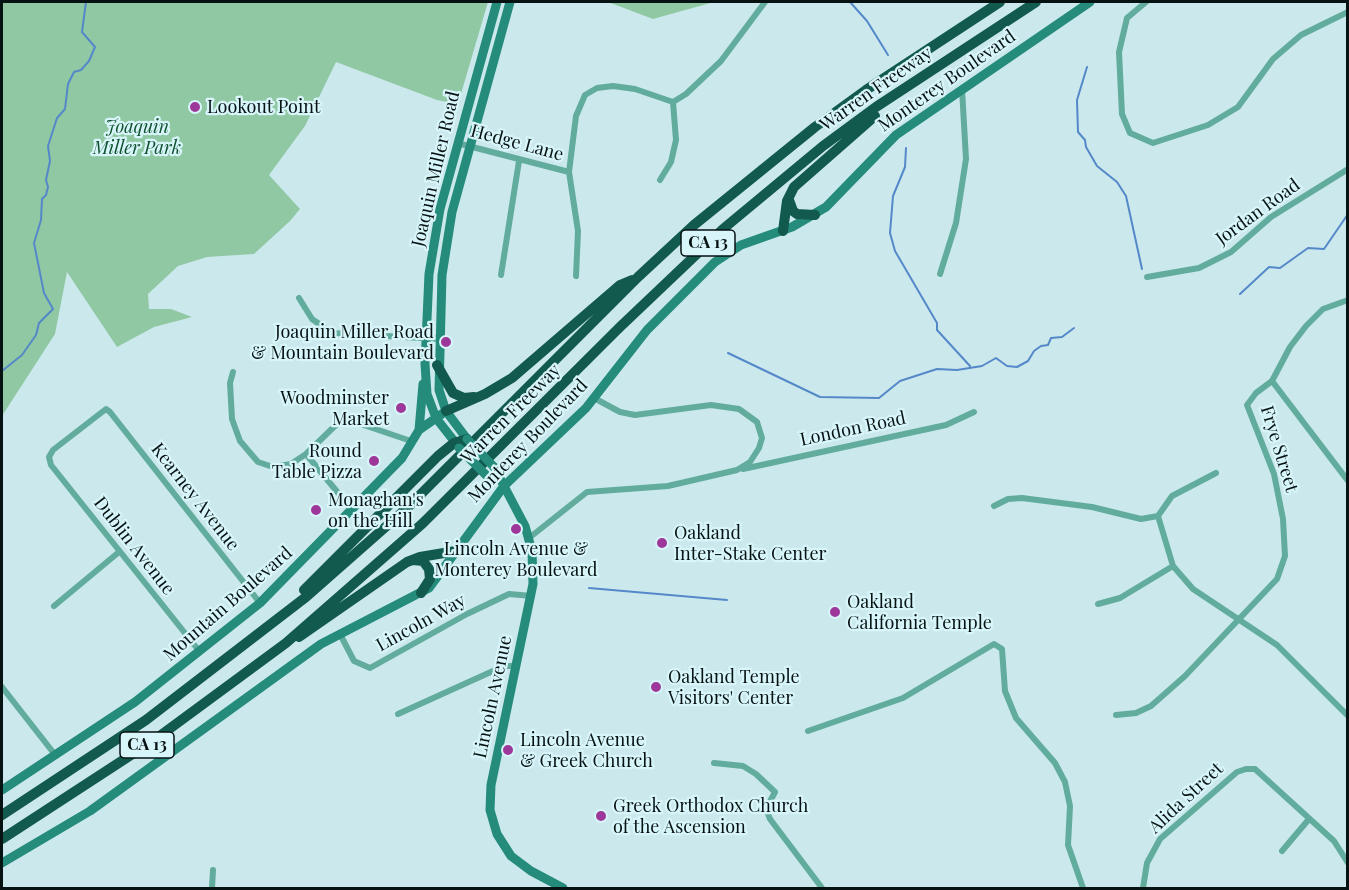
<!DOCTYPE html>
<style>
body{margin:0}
#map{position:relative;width:1349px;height:890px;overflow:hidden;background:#cbe9ed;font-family:"Playfair Display",serif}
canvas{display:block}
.frame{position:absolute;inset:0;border:3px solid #071213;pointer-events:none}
</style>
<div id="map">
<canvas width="1349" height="890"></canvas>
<div class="frame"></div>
</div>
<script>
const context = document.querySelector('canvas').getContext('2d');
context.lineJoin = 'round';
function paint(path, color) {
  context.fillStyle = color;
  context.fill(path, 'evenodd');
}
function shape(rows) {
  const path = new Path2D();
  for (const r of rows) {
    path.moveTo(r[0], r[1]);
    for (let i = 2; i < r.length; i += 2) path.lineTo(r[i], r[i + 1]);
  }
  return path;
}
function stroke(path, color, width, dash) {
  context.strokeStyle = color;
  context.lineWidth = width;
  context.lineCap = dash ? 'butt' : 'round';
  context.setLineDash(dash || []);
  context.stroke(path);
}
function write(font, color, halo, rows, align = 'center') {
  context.font = font + ' "Playfair Display",serif';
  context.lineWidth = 4.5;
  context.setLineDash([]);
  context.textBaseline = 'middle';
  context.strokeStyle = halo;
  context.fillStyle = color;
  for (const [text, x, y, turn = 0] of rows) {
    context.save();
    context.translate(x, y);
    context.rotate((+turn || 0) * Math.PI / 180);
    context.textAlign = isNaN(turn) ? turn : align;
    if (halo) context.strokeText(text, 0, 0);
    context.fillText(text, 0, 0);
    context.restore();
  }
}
paint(shape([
 [2,2,488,2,458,104,437,100,336,62,305,126,269,175,300,209,290,221,254,254,207,257,178,266,148,294,149,309,171,309,192,317,154,327,117,347,67,272,55,334,2,416],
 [608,2,714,2,653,19]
]), '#91c8a4');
stroke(shape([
 [850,2,867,21,888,55],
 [1087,67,1077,100,1078,132,1085,140,1086,147,1097,166,1117,182,1126,196,1142,269],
 [906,148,905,167,893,196,890,233,895,251,937,323,937,330,970,366],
 [1240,294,1269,267,1280,268,1308,248,1324,249,1348,214],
 [728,353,820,397,879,398,900,381,937,369,957,370,982,366,996,358,1007,366,1017,367,1028,361,1034,351,1041,346,1048,345,1051,338,1062,337,1074,328],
 [2,371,22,355,36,335,39,323,53,309,44,293,34,243,41,220,42,199,46,195,48,187,46,180,50,161,48,146,57,118,65,109,68,84,74,72,81,70,89,61,95,47,82,32,86,2],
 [589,588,727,600]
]), '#5588c8', 2);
stroke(shape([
 [1146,2,1127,18,1119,52,1122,114,1130,133,1153,143,1208,125,1238,107,1273,59,1301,35,1348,12],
 [457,143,569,172],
 [660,180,671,162,676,140,673,102],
 [940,274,956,223,966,159,962,89],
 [501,275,519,161],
 [576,276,578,231,569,172,576,116,585,95,597,88,613,86,635,89,673,102,686,94,721,61,765,2],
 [1147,277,1199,268,1231,252,1271,217,1348,169],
 [299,298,312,319,332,333,439,339],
 [233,372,230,383,232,419,240,441,258,462,273,467,291,464,306,454,343,418,411,441],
 [1272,381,1348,481],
 [306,454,353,511],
 [743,469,946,425,974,412],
 [994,506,1008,499,1022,498,1092,507,1141,519,1158,516,1172,496,1216,473],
 [1158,516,1173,566,1193,589,1277,645,1348,716],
 [529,538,587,492,668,486,737,470,750,462,759,448,762,438,757,422,739,409,711,405,635,415,620,412,594,398],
 [1098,604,1120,598,1173,566],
 [54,606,119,552],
 [340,634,354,661,370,668,467,614,509,594,532,596],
 [200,652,51,465,49,457,53,450,106,409,110,412,260,603],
 [2,687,56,756],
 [398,714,504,666,517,666],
 [1116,715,1136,713,1151,706,1185,676,1277,579,1285,556,1283,519,1274,474,1247,405,1256,393,1272,381,1290,347,1306,326,1323,309,1348,300],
 [808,731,903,698,994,644,1002,649,1005,691,1016,718,1055,763,1065,782,1070,806,1068,845,1083,888],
 [714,763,743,766,756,774,775,792,766,809,770,819,822,888],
 [1282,851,1309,819],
 [212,888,213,870],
 [1143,888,1147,863,1160,839,1237,772,1246,769,1255,769,1334,841,1348,863]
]), '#62ac9d', 6);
stroke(shape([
 [419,430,423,384],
 [467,439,446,411,439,390,442,275,452,212,510,2],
 [458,446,436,418,427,394,425,364,429,274,440,209,497,2],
 [494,467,525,526,532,551,533,584,491,785,490,810,497,834,511,856,531,871,563,888],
 [2,790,135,702,260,603,402,458,419,430,446,411],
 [2,863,90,811,321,644,429,588,504,486,586,408,647,330,715,262,741,245,792,227,826,207,896,135,1090,2]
]), '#258b7b', 9);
stroke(shape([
 [789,200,793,211,797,214,815,215],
 [783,231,787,201,794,187,875,116],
 [437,365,453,393,464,398,474,397],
 [446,411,485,394,512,378,620,285,632,280],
 [413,560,423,561,429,569,430,579,421,593],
 [304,590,438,456,454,443,467,439],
 [299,637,407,562,420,557,456,551],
 [2,815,146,720,306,597,407,508,638,277,694,225,815,127,866,90,1000,2],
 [2,839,157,738,286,643,422,524,623,324,723,229,823,146,876,107,1036,2]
]), '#12594e', 10);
stroke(shape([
 [467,439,494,467],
 [459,448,486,475]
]), '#258b7b', 9);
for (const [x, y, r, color] of [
 [195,107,6,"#9e379a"],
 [446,342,6,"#9e379a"],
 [401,408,6,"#9e379a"],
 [374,461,6,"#9e379a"],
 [316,510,6,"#9e379a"],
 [516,529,6,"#9e379a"],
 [662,543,6,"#9e379a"],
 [835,612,6,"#9e379a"],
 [656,687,6,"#9e379a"],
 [508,750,6,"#9e379a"],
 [601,816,6,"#9e379a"]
]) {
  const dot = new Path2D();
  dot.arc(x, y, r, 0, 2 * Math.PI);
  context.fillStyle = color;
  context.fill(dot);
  stroke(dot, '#d8f6fa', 2);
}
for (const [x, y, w] of [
 [708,243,54],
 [147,745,54]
]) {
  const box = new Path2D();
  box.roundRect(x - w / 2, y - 13, w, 26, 4.5);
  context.fillStyle = '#d8f6fa';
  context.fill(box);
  stroke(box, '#071213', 1.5);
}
write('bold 16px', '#071213', null, [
 ["CA 13",708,243],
 ["CA 13",147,745]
]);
write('18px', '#071213', '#d8f6fa', [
 ["Monterey Boulevard",947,81,-35],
 ["Warren Freeway",876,89,-35],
 ["Hedge Lane",517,143,15],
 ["Joaquin Miller Road",436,169,-77],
 ["Jordan Road",1258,212,-36],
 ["Warren Freeway",511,414,-45],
 ["London Road",853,429,-12],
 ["Monterey Boulevard",528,441,-46],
 ["Frye Street",1279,449,73],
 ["Kearney Avenue",195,497,52],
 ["Dublin Avenue",134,546,52],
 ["Mountain Boulevard",228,604,-41],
 ["Lincoln Way",421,623,-29],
 ["Lincoln Avenue",493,697,-78],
 ["Alida Street",1186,798,-43]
]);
write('18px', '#071213', '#d8f6fa', [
 ["Lookout Point",207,107],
 ["Joaquin Miller Road",434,332,"right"],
 ["& Mountain Boulevard",434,353,"right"],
 ["Woodminster",389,398,"right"],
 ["Market",389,419,"right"],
 ["Round",362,451,"right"],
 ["Table Pizza",362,472,"right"],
 ["Monaghan's",328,500],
 ["on the Hill",328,521],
 ["Oakland",674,533],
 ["Inter-Stake Center",674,554],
 ["Lincoln Avenue &",516,549,"center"],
 ["Monterey Boulevard",516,570,"center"],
 ["Oakland",847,602],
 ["California Temple",847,623],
 ["Oakland Temple",668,677],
 ["Visitors' Center",668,698],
 ["Lincoln Avenue",520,740],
 ["& Greek Church",520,761],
 ["Greek Orthodox Church",613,806],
 ["of the Ascension",613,827]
], 'left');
write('italic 18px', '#0f502e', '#d8f6fa', [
 ["Joaquin",137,127],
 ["Miller Park",137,148]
]);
</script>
